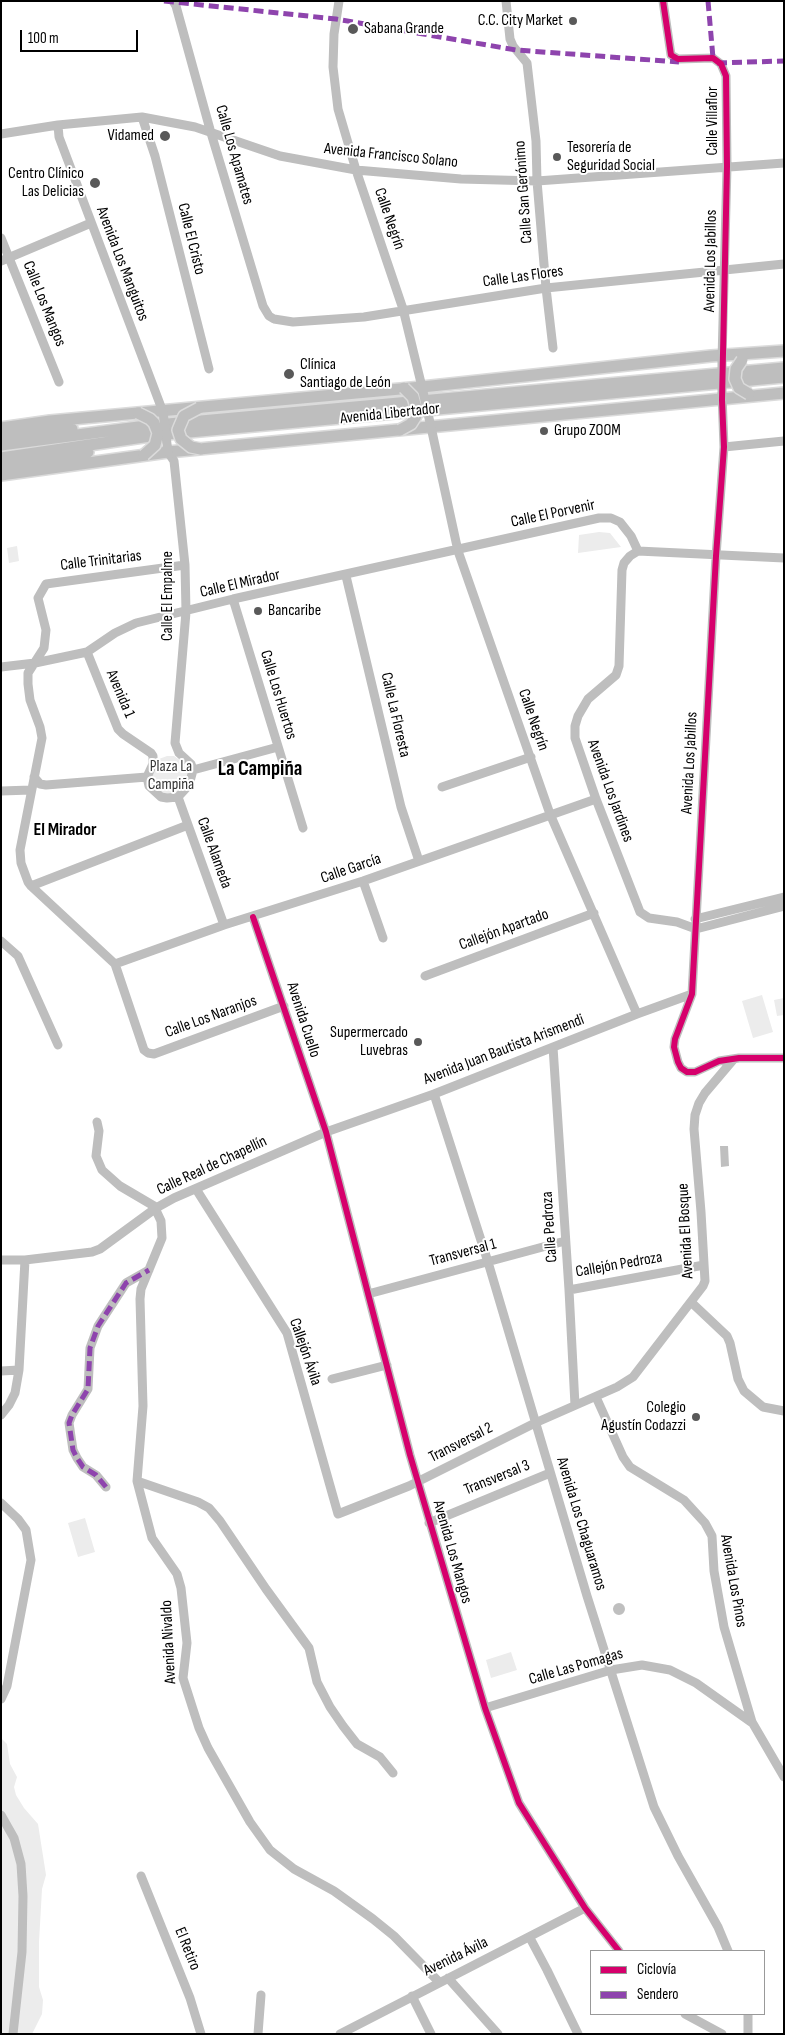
<!DOCTYPE html>
<meta charset="utf-8">
<style>
body{margin:0}
#map{position:relative;width:785px;height:2035px;overflow:hidden;background:#fff;font-family:"Sofia Sans Condensed",sans-serif}
canvas{display:block}
.frame{position:absolute;inset:0;border:2px solid #000;pointer-events:none}
.legend{position:absolute;left:590px;top:1950px;width:175px;height:65px;box-sizing:border-box;background:#fff;border:1px solid #999;margin:0;padding:6px 9px;list-style:none;font-size:15px;color:#000}
.legend li{display:flex;align-items:center;gap:10px;height:25px}
.legend b{width:25px;border:1px solid #999}
.scale{position:absolute;left:20px;top:30px;width:118px;height:22px;box-sizing:border-box;border:2px solid #000;border-top:0;padding-left:6px;font-size:15px;line-height:18px;white-space:nowrap;color:#000;-webkit-text-stroke:4px #fff;paint-order:stroke}
</style>
<div id="map">
<canvas width="785" height="2035"></canvas>
<div class="frame"></div>
<ul class="legend">
<li><b style="height:6px;background:#d6006c"></b>Ciclovía</li>
<li><b style="height:6px;background:#8e44ad"></b>Sendero</li>
</ul>
<div class="scale">100 m</div>
</div>
<script>
const context = document.querySelector('canvas').getContext('2d');
context.lineJoin = 'round';
function paint(path, color) {
  context.fillStyle = color;
  context.fill(path, 'evenodd');
}
function shape(rows) {
  const path = new Path2D();
  for (const r of rows) {
    if (r.length === 3) {
      path.moveTo(r[0] + r[2], r[1]);
      path.arc(r[0], r[1], r[2], 0, 2 * Math.PI);
      continue;
    }
    path.moveTo(r[0], r[1]);
    for (let i = 2; i < r.length; i += 2) path.lineTo(r[i], r[i + 1]);
  }
  return path;
}
function stroke(path, color, width, dash) {
  context.strokeStyle = color;
  context.lineWidth = width;
  context.lineCap = dash ? 'butt' : 'round';
  context.setLineDash(dash || []);
  context.stroke(path);
}
function write(font, color, halo, rows, align = 'center') {
  context.font = font + ' "Sofia Sans Condensed",sans-serif';
  context.lineWidth = 4;
  context.setLineDash([]);
  context.textBaseline = 'middle';
  context.strokeStyle = halo;
  context.fillStyle = color;
  for (const [text, x, y, turn = 0] of rows) {
    context.save();
    context.translate(x, y);
    context.rotate((+turn || 0) * Math.PI / 180);
    context.textAlign = isNaN(turn) ? turn : align;
    if (halo) context.strokeText(text, 0, 0);
    context.fillText(text, 0, 0);
    context.restore();
  }
}
paint(shape([
 [599,532,610,533,621,547,578,553,579,535],
 [17,546,19,561,9,563,7,548],
 [167,756,174,756,184,763,188,775,188,781,180,791,168,794,162,793,152,784,150,778,157,768,159,759],
 [762,995,773,1032,753,1038,742,1001],
 [784,998,784,1015,777,1016,774,1000],
 [85,1518,95,1552,78,1557,68,1523],
 [511,1652,517,1670,491,1678,486,1660],
 [1,1738,7,1744,10,1764,17,1777,14,1787,16,1795,24,1808,38,1824,46,1875,42,1889,39,1942,39,1987,43,2000,42,2014,32,2034,1,2034]
]), '#ececec');
paint(shape([
 [720,1146,728,1146,729,1166,721,1167],
 [619,1609,6]
]), '#bfbfbf');
const major = shape([
 [1,428,50,421,422,387,711,356,784,351],
 [1,436,72,429],
 [1,445,146,426,784,368],
 [1,458,157,435,784,377],
 [1,467,88,452],
 [1,475,168,452,784,393]
]);
stroke(major, '#dbdbdb', 14);
stroke(shape([
 [173,1,176,6,211,133,263,306,269,316,274,319,293,322,364,317,546,288,784,264],
 [339,1,334,34,333,67,338,109,356,170,403,309,422,387],
 [506,1,510,39,513,46,527,63,536,141,537,181,546,288,553,348],
 [663,1,671,55,678,59,713,58,721,64,726,76,727,166,722,360],
 [142,117,155,156,209,369],
 [58,125,59,137,163,412],
 [1,134,58,125,142,117,195,127,280,156,356,170,461,179,537,181,784,163],
 [1,238,59,382],
 [1,261,91,223],
 [722,394,724,447,716,556,692,994,675,1039,674,1047,678,1062,681,1068,687,1072,695,1072,719,1061,739,1058,784,1058],
 [431,427,458,551,550,814,637,1014],
 [724,447,784,441],
 [168,452,174,461,185,565,186,612,175,743,179,753,191,764,193,770,189,785,178,797,224,925],
 [185,565,46,584,38,598,46,630,44,648,28,673,28,684,30,700,40,727,42,738,20,850,21,863,28,882,31,886,115,964,144,1050,148,1053,154,1054,284,1006],
 [346,576,401,807,419,861],
 [233,599,303,828],
 [87,652,118,729,123,734,151,753,153,756,153,764,147,777,149,786,161,797,167,798,178,797],
 [1,667,35,663,87,652,115,633,136,623,233,599,599,518,611,518,620,522,631,536,638,551],
 [193,770,278,747],
 [34,777,40,784,46,785,147,777],
 [442,787,531,757],
 [1,791,31,790],
 [363,881,383,938],
 [31,886,188,825],
 [253,917,326,1132,410,1455,485,1708,519,1803,585,1908,619,1951],
 [695,919,784,897],
 [696,929,677,922,649,918,640,912,596,799,575,738,575,726,578,716,588,699,616,675,619,666,622,570,624,563,630,556,638,551,784,558],
 [696,929,784,906],
 [1,941,18,956,58,1045],
 [115,964,224,925,363,881,596,799],
 [425,976,594,913],
 [553,1047,569,1290,575,1405],
 [434,1094,488,1262,587,1596,654,1807,678,1856,718,1927,728,1951],
 [97,1122,99,1131,96,1156,102,1170,120,1186,154,1206,161,1221,162,1238,141,1289,140,1299,143,1406,137,1481,152,1538,177,1574,181,1588,187,1643,183,1678,199,1728,208,1748,250,1822,270,1850,294,1869,334,1891,373,1919,394,1936,439,1982],
 [196,1189,287,1333,338,1514,409,1486,535,1423,617,1387,633,1377,703,1286,705,1281,701,1212,694,1129,695,1115,699,1103,705,1093,733,1060],
 [1,1260,25,1260,92,1252,100,1249,156,1208,174,1198,326,1132,434,1094,637,1014,692,994],
 [569,1290,704,1265],
 [368,1294,565,1241],
 [692,1303,727,1336,730,1343,738,1379,744,1391,763,1407,784,1411],
 [1,1371,19,1370],
 [332,1379,387,1365],
 [596,1397,623,1457,630,1467,684,1500,705,1523,712,1536,714,1571,724,1627,752,1722,784,1777],
 [1,1415,9,1405,15,1393,19,1370,25,1260],
 [137,1481,198,1502,209,1508,220,1521,266,1589,309,1648,317,1682,330,1707,343,1726,357,1744,380,1757,393,1773],
 [106,1487,96,1475,83,1467,77,1458,73,1450,69,1423,72,1415,88,1389,90,1348,98,1326,126,1283,149,1270],
 [1,1503,18,1519,26,1530,31,1560,7,1686,1,1699],
 [429,1523,550,1473],
 [485,1708,611,1670,642,1665,670,1670,696,1683,751,1722],
 [1,1815,14,1838,21,1864,23,1896,22,1952,13,2034],
 [141,1876,190,1998,201,2034],
 [530,1938,547,1970,578,2034],
 [448,1978,498,2034],
 [412,1996,431,2034],
 [685,2014,722,2034],
 [748,2014,748,2034],
 [258,2034,261,1995],
 [340,2034,585,1908]
]), '#bebebe', 9);
stroke(major, '#bebebe', 11);
const majorBridge = shape([
 [742,360,736,369,735,379,739,388,749,394],
 [199,408,184,416,178,430,181,439,191,447,201,449],
 [138,413,150,419,154,423,158,433,155,445,144,455],
 [400,430,411,424,416,416,417,411,413,397,404,388]
]);
stroke(majorBridge, '#dbdbdb', 14, []);
stroke(shape([
 [422,387,431,427],
 [722,394,722,361],
 [163,412,168,452]
]), '#bebebe', 9);
stroke(majorBridge, '#bebebe', 11);
stroke(shape([
 [164,1,336,19,516,50,679,62],
 [708,1,713,58],
 [717,63,784,61],
 [106,1487,96,1475,83,1467,77,1458,73,1450,69,1423,72,1415,88,1389,90,1348,98,1326,126,1283,149,1270]
]), '#8e44ad', 5, [10, 5]);
stroke(shape([
 [663,1,671,55,678,59,713,58,721,64,726,76,727,166,722,400,724,447,716,556,692,994,675,1039,674,1047,678,1062,681,1068,687,1072,695,1072,719,1061,739,1058,784,1058],
 [253,917,326,1132,410,1455,485,1708,519,1803,585,1908,619,1951]
]), '#d6006c', 6);
for (const [x, y, r, color] of [
 [573,21,5,"#595959"],
 [353,29,6,"#595959"],
 [165,136,6,"#595959"],
 [557,157,5,"#595959"],
 [95,183,6,"#595959"],
 [289,374,6,"#595959"],
 [544,431,5,"#595959"],
 [258,611,5,"#595959"],
 [418,1042,5,"#595959"],
 [696,1417,5,"#595959"]
]) {
  const dot = new Path2D();
  dot.arc(x, y, r, 0, 2 * Math.PI);
  context.fillStyle = color;
  context.fill(dot);
  stroke(dot, '#fff', 2);
}
write('16px', '#000', '#fff', [
 ["C.C. City Market",563,21],
 ["Sabana Grande",364,29,"left"],
 ["Vidamed",154,136],
 ["Tesorería de",567,148,"left"],
 ["Seguridad Social",567,166,"left"],
 ["Centro Clínico",84,174],
 ["Las Delicias",84,192],
 ["Clínica",300,365,"left"],
 ["Santiago de León",300,383,"left"],
 ["Grupo ZOOM",554,431,"left"],
 ["Bancaribe",268,611,"left"],
 ["Supermercado",408,1033],
 ["Luvebras",408,1051],
 ["Colegio",686,1408],
 ["Agustín Codazzi",686,1426]
], 'right');
write('16px', '#000', '#fff', [
 ["Calle Villaflor",713,121,-90],
 ["Calle Los Apamates",234,155,74],
 ["Avenida Francisco Solano",391,156,6],
 ["Calle San Gerónimo",524,192,-94],
 ["Calle Negrín",389,219,71],
 ["Calle El Cristo",191,239,76],
 ["Avenida Los Jabillos",711,261,-89],
 ["Avenida Los Manguitos",122,264,69],
 ["Calle Las Flores",523,277,-8],
 ["Calle Los Mangos",44,304,68],
 ["Avenida Libertador",390,414,-6],
 ["Calle El Porvenir",553,514,-12],
 ["Calle Trinitarias",101,561,-7],
 ["Calle El Mirador",240,584,-13],
 ["Calle El Empalme",168,596,-90],
 ["Avenida 1",120,694,67],
 ["Calle Los Huertos",278,695,73],
 ["Calle La Floresta",395,715,77],
 ["Calle Negrín",533,720,71],
 ["Avenida Los Jabillos",690,763,-87],
 ["Avenida Los Jardines",610,791,70],
 ["Calle Alameda",214,853,70],
 ["Calle García",351,869,-19],
 ["Callejón Apartado",504,930,-20],
 ["Calle Los Naranjos",211,1017,-20],
 ["Avenida Cuello",303,1020,72],
 ["Avenida Juan Bautista Arismendi",504,1050,-21],
 ["Calle Real de Chapellín",212,1166,-25],
 ["Calle Pedroza",550,1227,-94],
 ["Avenida El Bosque",686,1231,-93],
 ["Transversal 1",463,1253,-15],
 ["Callejón Pedroza",619,1265,-10],
 ["Callejón Ávila",305,1352,71],
 ["Transversal 2",461,1443,-27],
 ["Transversal 3",497,1478,-22],
 ["Avenida Los Chaguaramos",581,1524,73],
 ["Avenida Los Mangos",452,1552,74],
 ["Avenida Los Pinos",733,1581,80],
 ["Avenida Nivaldo",169,1642,-93],
 ["Calle Las Pomagas",576,1667,-16],
 ["El Retiro",187,1949,68],
 ["Avenida Ávila",456,1957,-26]
]);
write('16px', '#333', '#fff', [
 ["Plaza La",171,767],
 ["Campiña",171,785]
]);
write('bold 18px', '#000', '#fff', [
 ["El Mirador",65,830]
]);
write('bold 21px', '#000', '#fff', [
 ["La Campiña",260,770]
]);
</script>
